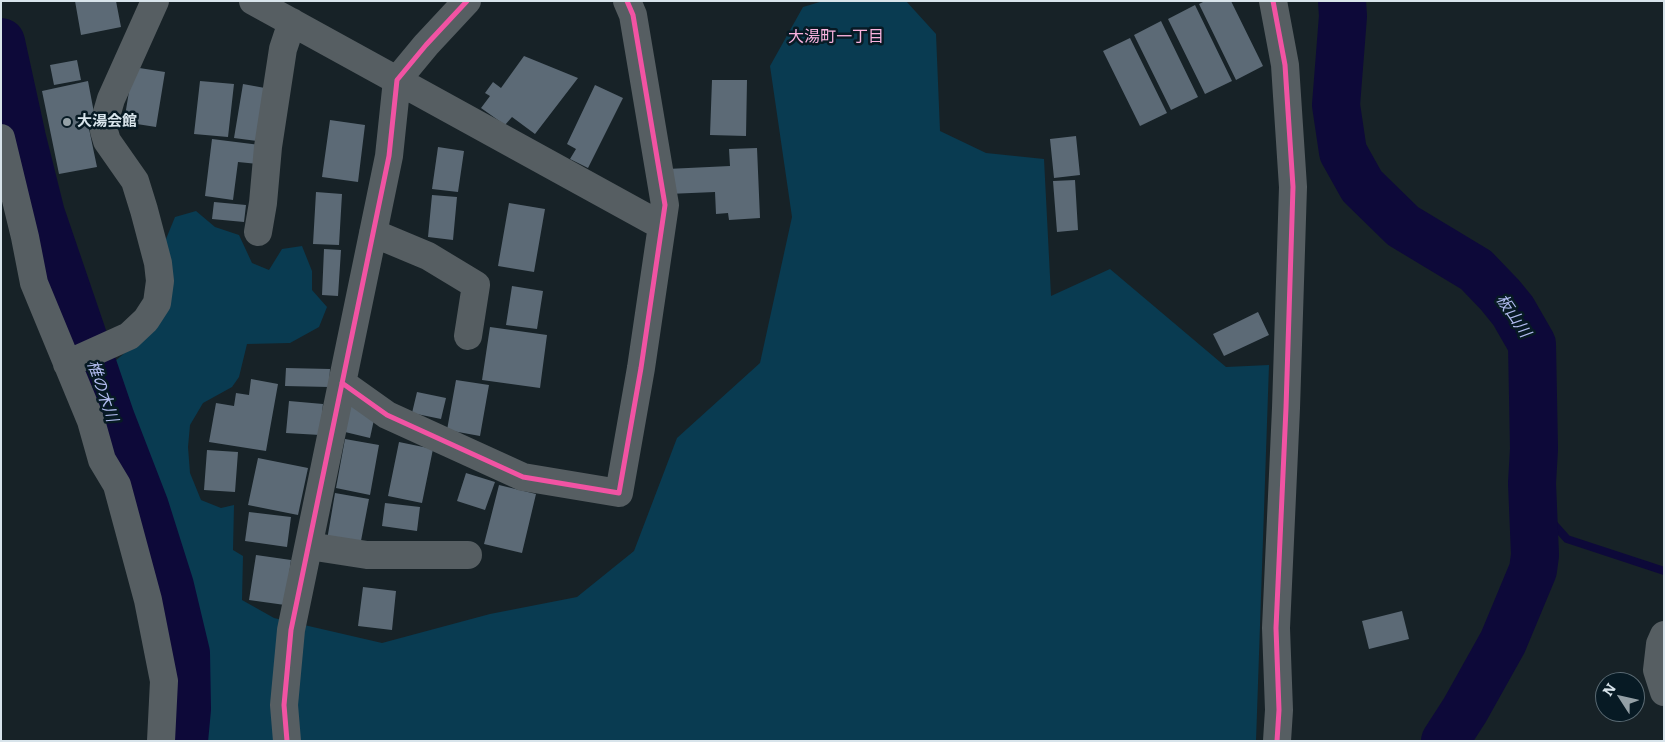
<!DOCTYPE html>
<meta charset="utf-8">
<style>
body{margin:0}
#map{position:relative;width:1665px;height:742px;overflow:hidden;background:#172227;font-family:Literata,serif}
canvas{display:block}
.frame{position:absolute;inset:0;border:2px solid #d8e4eb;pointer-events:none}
.north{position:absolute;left:1595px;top:672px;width:50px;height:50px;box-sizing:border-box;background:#071a24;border:1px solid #5b6b74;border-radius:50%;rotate:305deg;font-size:14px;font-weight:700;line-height:20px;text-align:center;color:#d8e4eb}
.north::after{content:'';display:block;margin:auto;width:18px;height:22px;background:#94a0a6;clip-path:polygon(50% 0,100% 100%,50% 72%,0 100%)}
</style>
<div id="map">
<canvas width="1665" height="742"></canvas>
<div class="frame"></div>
<div class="north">N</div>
</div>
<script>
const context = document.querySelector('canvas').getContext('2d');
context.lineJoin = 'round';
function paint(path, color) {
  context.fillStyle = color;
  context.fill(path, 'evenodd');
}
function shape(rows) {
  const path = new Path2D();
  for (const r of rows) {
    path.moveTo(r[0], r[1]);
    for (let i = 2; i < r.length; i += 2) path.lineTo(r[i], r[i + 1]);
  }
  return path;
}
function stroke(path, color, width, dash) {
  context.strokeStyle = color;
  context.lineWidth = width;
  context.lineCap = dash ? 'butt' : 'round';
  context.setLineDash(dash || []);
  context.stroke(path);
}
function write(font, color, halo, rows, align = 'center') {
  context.font = font + ' Literata,"Noto Sans JP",serif';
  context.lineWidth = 5;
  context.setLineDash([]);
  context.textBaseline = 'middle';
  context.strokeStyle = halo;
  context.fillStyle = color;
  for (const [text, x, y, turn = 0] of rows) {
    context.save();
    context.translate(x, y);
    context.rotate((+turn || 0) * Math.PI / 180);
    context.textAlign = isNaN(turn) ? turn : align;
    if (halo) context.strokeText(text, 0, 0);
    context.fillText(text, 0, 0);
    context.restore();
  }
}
paint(shape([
 [823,1,906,1,936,34,940,131,986,153,1044,159,1051,296,1110,269,1226,367,1269,365,1256,741,194,741,189,655,145,475,129,426,114,362,134,345,166,239,175,217,196,211,215,227,239,235,252,263,269,270,282,249,302,246,312,271,312,290,327,307,319,327,290,343,247,344,239,377,232,387,203,403,190,425,188,447,190,473,201,500,221,508,234,505,233,550,243,556,242,600,274,618,382,643,490,614,577,597,634,551,677,438,760,363,792,217,770,66,803,7]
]), '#093b51');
stroke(shape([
 [1534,449,1536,481,1540,504,1551,521,1567,539,1664,571]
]), '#0d0939', 8);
stroke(shape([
 [1342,1,1343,16,1336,105,1343,152,1362,186,1403,226,1476,270,1500,295,1513,311,1532,344,1534,449,1532,483,1535,555,1533,570,1503,642,1465,710,1445,741],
 [1,42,22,138,41,214,111,419,145,507,170,586,186,653,187,709,184,741]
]), '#0d0939', 48);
paint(shape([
 [75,1,116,1,121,27,81,35],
 [1205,1,1231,1,1263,66,1236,80,1199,4],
 [1195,5,1232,81,1205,94,1168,19],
 [1161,21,1198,97,1171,110,1134,35],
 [1130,38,1167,113,1140,126,1103,51],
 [524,56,578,78,535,134,512,117,505,125,481,108,490,96,485,93,493,82,501,88],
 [77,60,81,80,54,85,50,65],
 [133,67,165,72,156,127,124,122],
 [712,80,747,80,746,136,710,135],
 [88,81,95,118,87,119,97,167,59,174,42,91],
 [200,81,234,84,228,137,194,134],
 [243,84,265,88,257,141,234,138],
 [595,85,623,98,588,168,570,159,576,149,567,144],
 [330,120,365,125,358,182,322,177],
 [1076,136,1080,175,1054,178,1050,139],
 [212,139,260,145,258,164,238,162,233,200,205,196],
 [438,147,464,151,458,192,432,189],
 [757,148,760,218,729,220,728,213,716,214,715,192,668,194,667,169,730,166,729,149],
 [1075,180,1078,230,1057,232,1053,181],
 [316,192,342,194,339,245,313,244],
 [432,195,457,197,453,240,428,237],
 [214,202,246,205,244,222,212,219],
 [509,203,545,209,534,272,498,266],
 [324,249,341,250,338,296,322,295],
 [512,286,543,291,537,329,506,325],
 [1258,312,1269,335,1224,356,1213,334],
 [490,327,547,335,540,388,482,380],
 [286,368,330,369,329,387,285,386],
 [251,379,278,384,266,451,209,442,216,403,234,406,236,393,249,395],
 [456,380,489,385,480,436,447,430],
 [417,392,446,398,441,419,412,413],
 [350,400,375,415,370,438,345,432],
 [289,401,323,404,320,435,286,433],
 [345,439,379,445,370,495,336,488],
 [399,442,433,449,422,503,388,496],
 [207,450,238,452,235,492,204,490],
 [258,458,308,468,298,515,248,505],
 [466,473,495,482,485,510,457,501],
 [499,485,536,494,522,553,484,544],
 [335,493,369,499,360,546,327,540],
 [385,503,420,507,417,531,382,526],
 [249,512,291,517,287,547,245,541],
 [256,555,291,560,285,605,249,600],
 [363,587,396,591,392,630,358,626],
 [1402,611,1409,639,1369,649,1362,621]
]), '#5c6a76');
stroke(shape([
 [253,1,662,226],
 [1,138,25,237,34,283,91,421,102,460,117,485,148,600,164,681,161,741],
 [258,232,263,203,268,147,283,49,292,22],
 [373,233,428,256,476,285,468,336],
 [67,364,129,336,146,320,157,303,160,281,158,263,144,210,135,181,107,141,104,131,106,116,111,99,155,1],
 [342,383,387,415,523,477,619,493,641,368,665,205,633,15,627,1],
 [309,546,367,555,468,555],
 [1664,635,1660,644,1657,670,1664,692],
 [287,741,284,705,291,630,389,156,397,80,426,45,467,1]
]), '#565e62', 28);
stroke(shape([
 [1273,1,1285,65,1293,187,1286,408,1276,628,1279,710,1277,741]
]), '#565e62', 28);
stroke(shape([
 [1273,1,1285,65,1293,187,1286,408,1276,628,1279,710,1277,741],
 [342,383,387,415,523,477,619,493,641,368,665,205,633,15,627,1],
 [287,741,284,705,291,630,389,156,397,80,426,45,467,1]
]), '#f153a3', 5);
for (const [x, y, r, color] of [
 [67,122,5,"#94a0a6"]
]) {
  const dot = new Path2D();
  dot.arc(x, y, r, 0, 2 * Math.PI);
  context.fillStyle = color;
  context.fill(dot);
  stroke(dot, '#071a24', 2);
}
write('bold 15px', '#d8e4eb', '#071a24', [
 ["大湯会館",77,122]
], 'left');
write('16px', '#f9b2de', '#071a24', [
 ["大湯町一丁目",836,37]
]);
write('italic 16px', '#b2bcf0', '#071a24', [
 ["板山川",1513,316,56],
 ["椎の木川",102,391,71]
]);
</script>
